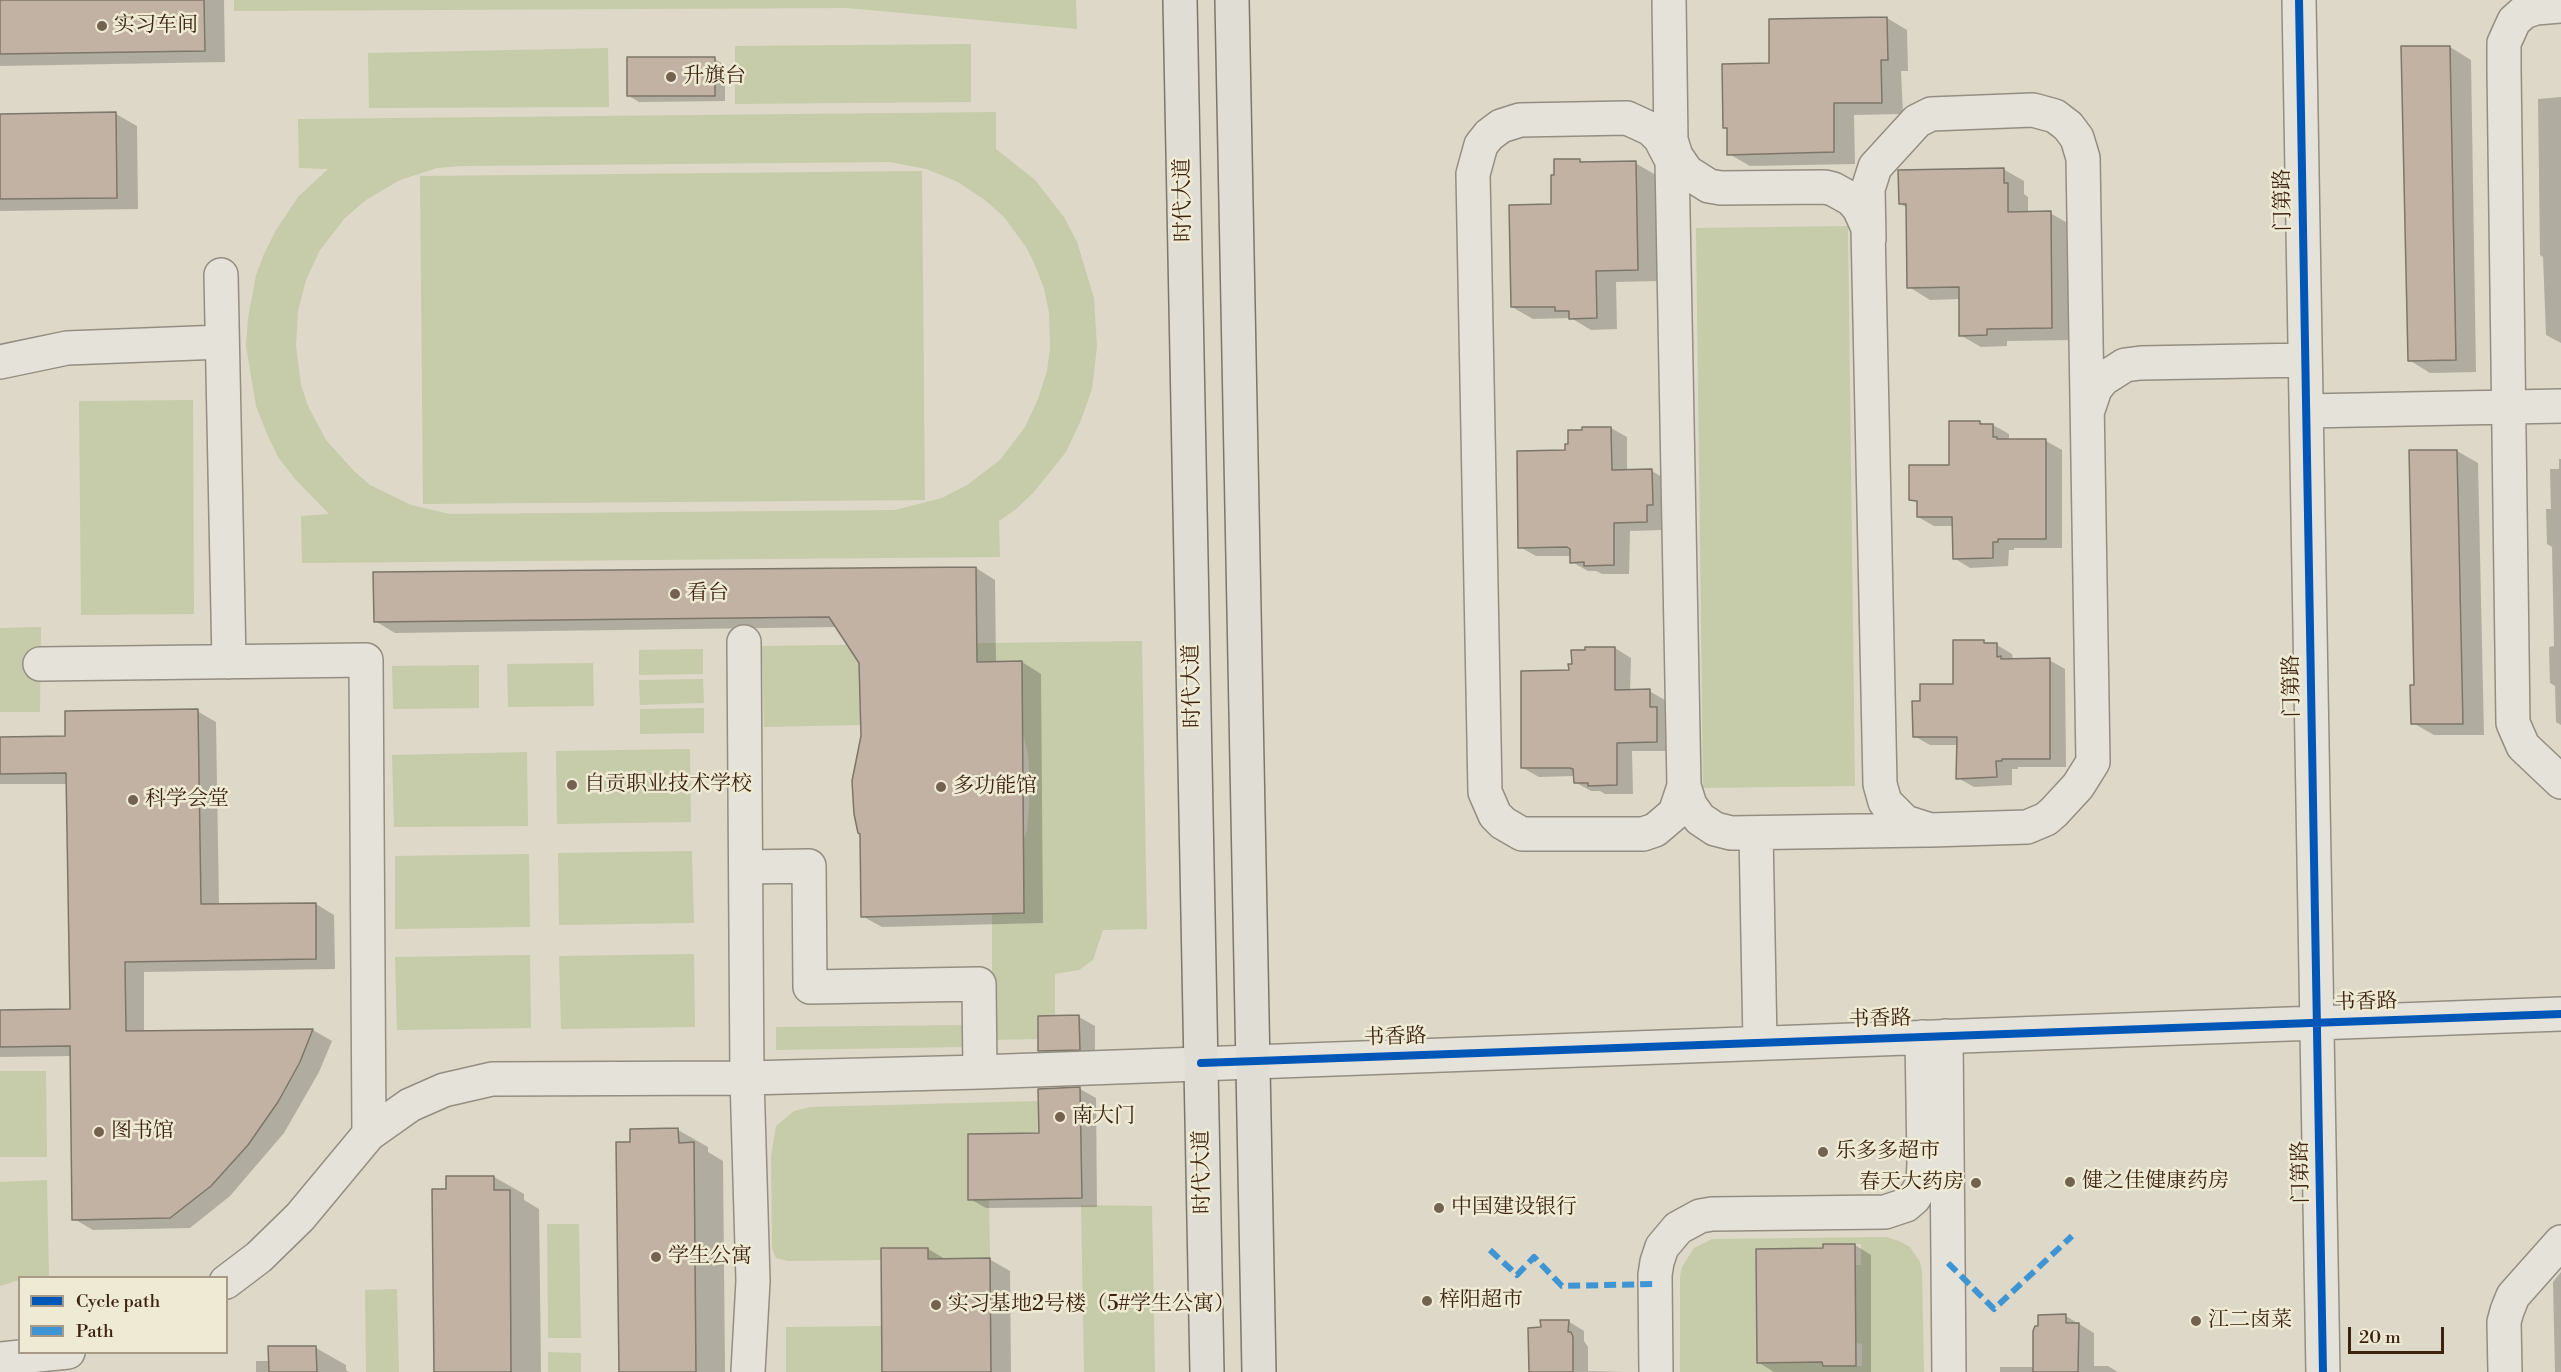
<!DOCTYPE html>
<meta charset="utf-8">
<style>
body{margin:0}
#map{position:relative;width:2561px;height:1372px;overflow:hidden;background:#ddd8c7;font-family:"Libre Bodoni",serif}
canvas{display:block}
.legend{position:absolute;left:18px;top:1276px;width:210px;height:78px;box-sizing:border-box;background:#efead4;border:2px solid #a79a86;margin:0;padding:8px 10px;list-style:none;font-size:18px;color:#3c2310}
.legend li{display:flex;align-items:center;gap:12px;height:30px}
.legend b{width:30px;border:2px solid #a79a86}
.scale{position:absolute;left:2348px;top:1327px;width:96px;height:27px;box-sizing:border-box;border:3px solid #3c2310;border-top:0;padding-left:8px;font-size:18px;line-height:21px;white-space:nowrap;color:#3c2310;-webkit-text-stroke:4px #efead4;paint-order:stroke}
</style>
<div id="map">
<canvas width="2561" height="1372"></canvas>
<ul class="legend">
<li><b style="height:8px;background:#0057b8"></b>Cycle path</li>
<li><b style="height:8px;background:#3f95d3"></b>Path</li>
</ul>
<div class="scale">20 m</div>
</div>
<script>
const context = document.querySelector('canvas').getContext('2d');
context.lineJoin = 'round';
function paint(path, color) {
  context.fillStyle = color;
  context.fill(path, 'evenodd');
}
function shape(rows) {
  const path = new Path2D();
  for (const r of rows) {
    path.moveTo(r[0], r[1]);
    for (let i = 2; i < r.length; i += 2) path.lineTo(r[i], r[i + 1]);
  }
  return path;
}
function stroke(path, color, width, dash) {
  context.strokeStyle = color;
  context.lineWidth = width;
  context.lineCap = dash ? 'butt' : 'round';
  context.setLineDash(dash || []);
  context.stroke(path);
}
function write(font, color, halo, rows, align = 'center') {
  context.font = font + ' "Libre Bodoni","Noto Serif SC",serif';
  context.lineWidth = 5;
  context.setLineDash([]);
  context.textBaseline = 'middle';
  context.strokeStyle = halo;
  context.fillStyle = color;
  for (const [text, x, y, turn = 0] of rows) {
    context.save();
    context.translate(x, y);
    context.rotate((+turn || 0) * Math.PI / 180);
    context.textAlign = isNaN(turn) ? turn : align;
    if (halo) context.strokeText(text, 0, 0);
    context.fillText(text, 0, 0);
    context.restore();
  }
}
paint(shape([
 [234,0,1076,0,1077,29,847,8,234,11],
 [971,44,971,102,735,104,735,46],
 [608,48,609,107,369,108,368,53],
 [996,112,996,149,1035,180,1064,217,1077,242,1094,298,1097,347,1092,389,1081,420,1066,452,1034,492,1015,510,999,521,1000,557,302,563,301,516,329,514,295,479,278,457,267,434,256,406,246,346,248,318,256,275,264,254,276,230,298,197,328,169,299,168,298,119],
 [890,162,926,169,956,181,985,200,1004,217,1026,247,1034,263,1044,288,1049,313,1050,348,1047,371,1038,399,1025,427,1000,460,967,485,942,498,895,510,450,514,411,505,370,485,354,471,326,440,308,406,301,385,296,346,298,311,306,280,320,250,345,218,366,200,400,180,437,168,460,166],
 [922,171,925,500,423,504,420,176],
 [1848,226,1855,786,1703,788,1696,228],
 [193,400,194,614,81,615,79,401],
 [41,627,40,712,0,712,0,628],
 [1142,641,1147,929,1103,930,1093,960,1079,970,1055,974,1055,1016,1038,1016,1038,1039,992,1040,992,913,1023,842,1027,830,1030,792,1028,754,1023,735,1022,661,860,663,861,725,764,727,762,646],
 [703,649,703,674,639,675,639,650],
 [593,663,594,706,508,707,507,664],
 [479,665,479,708,393,709,392,666],
 [703,679,704,703,640,705,639,680],
 [704,708,704,733,640,734,640,709],
 [690,749,691,822,557,824,556,751],
 [527,752,528,826,394,827,392,755],
 [692,851,694,923,559,925,558,853],
 [529,854,530,927,395,929,395,856],
 [694,954,695,1027,561,1029,559,956],
 [530,955,531,1028,397,1030,395,957],
 [967,1025,967,1047,776,1050,776,1027],
 [0,1071,46,1071,47,1157,0,1157],
 [1039,1101,1039,1133,968,1134,968,1199,989,1199,990,1258,928,1258,928,1248,881,1248,881,1260,788,1261,776,1258,772,1249,771,1156,776,1126,794,1111,810,1107],
 [47,1180,49,1277,20,1278,19,1280,0,1286,0,1182],
 [1081,1205,1152,1206,1155,1372,1084,1372],
 [547,1224,579,1224,581,1338,548,1338],
 [1886,1237,1899,1241,1910,1247,1920,1262,1922,1272,1924,1372,1680,1372,1680,1277,1682,1267,1694,1248,1712,1239],
 [1823,1244,1861,1244,1861,1265,1855,1265,1856,1296,1843,1297,1856,1313,1856,1343,1862,1344,1862,1366,1823,1366,1822,1357,1788,1354,1788,1363,1757,1363,1756,1249,1788,1248,1789,1257,1823,1252],
 [397,1289,399,1372,366,1372,365,1290],
 [882,1326,882,1372,786,1372,786,1327],
 [548,1352,581,1353,581,1372,548,1372]
]), '#c6cbaa');
paint(shape([
 [0,0,224,0,225,62,0,66],
 [1887,18,1907,30,1908,71,1901,71,1903,114,1854,115,1855,164,1750,166,1729,154,1728,129,1725,127,1771,64],
 [2450,47,2471,60,2476,372,2430,373,2409,360],
 [714,59,725,65,725,101,639,102,629,96],
 [2561,97,2561,343,2546,335,2543,257,2540,255,2538,99],
 [116,114,137,126,138,209,0,211,0,116],
 [1580,160,1586,164,1635,163,1656,175,1658,281,1616,282,1617,329,1591,330,1571,318,1533,319,1512,307,1553,205],
 [2003,169,2024,181,2024,194,2028,197,2028,213,2050,213,2071,225,2072,340,2007,341,2007,346,1981,347,1960,335,1960,299,1930,300,1909,287,1908,208,1900,204],
 [1980,422,1985,425,1993,425,2009,434,2009,441,2046,441,2062,450,2062,548,2014,548,2014,550,2009,550,2008,566,1970,568,1954,558,1954,526,1934,526,1918,517,1919,504,1911,499,1950,466],
 [1611,428,1627,437,1627,471,1652,471,1667,480,1668,514,1662,514,1662,530,1630,531,1629,574,1602,574,1596,571,1588,571,1572,562,1572,556,1536,556,1520,547,1567,451],
 [2457,451,2478,463,2484,735,2434,735,2413,723,2416,686],
 [2559,459,2561,459,2561,725,2556,722,2555,686,2550,683,2549,647,2554,646,2552,547,2547,544,2546,509,2551,509,2550,469,2559,469],
 [976,568,995,580,996,663,1022,662,1041,674,1043,923,882,927,862,916,861,662,838,627,395,633,375,621],
 [1983,642,1997,645,2012,654,2013,660,2049,660,2065,669,2066,767,2018,767,2018,769,2012,769,2012,785,1974,787,1958,778,1958,745,1930,745,1914,736,1922,703,1955,686],
 [1615,648,1631,658,1630,691,1649,691,1665,700,1666,713,1673,718,1673,751,1632,751,1633,794,1605,794,1600,791,1591,791,1575,782,1575,776,1539,777,1523,768,1570,672],
 [197,711,216,722,219,905,316,904,334,915,335,969,144,972,144,1032,313,1030,332,1041,319,1072,284,1133,230,1196,190,1228,93,1230,74,1219,72,1056,0,1057,0,1011,72,1011,68,784,0,784,0,738,67,737],
 [1079,1017,1095,1026,1095,1058,1055,1059,1040,1050],
 [1080,1089,1096,1098,1097,1207,986,1208,970,1199,1041,1134],
 [678,1130,708,1147,708,1152,723,1161,725,1372,620,1372,632,1144],
 [494,1177,524,1194,524,1200,539,1209,541,1372,436,1372,447,1178],
 [1855,1245,1871,1255,1871,1372,1774,1372,1758,1362,1825,1250],
 [928,1249,947,1260,989,1259,1010,1271,1011,1372,884,1372],
 [2561,1272,2561,1372,2555,1372,2553,1282],
 [2066,1316,2094,1333,2094,1366,2108,1366,2118,1372,2000,1372,2000,1367,2035,1367],
 [1568,1321,1584,1331,1584,1341,1588,1347,1588,1371,1625,1372,1531,1372,1542,1329],
 [316,1348,346,1365,346,1370,349,1372,256,1372,256,1361,270,1361]
]), '#0003');
const building = shape([
 [0,0,204,0,205,51,0,54,0,0],
 [1887,17,1888,60,1881,60,1882,103,1834,103,1834,152,1727,155,1727,128,1723,128,1722,64,1769,63,1769,19,1887,17],
 [2401,46,2450,46,2456,360,2408,361,2401,46],
 [627,57,715,57,715,96,627,96,627,57],
 [116,112,117,198,0,199,0,114,116,112],
 [1554,159,1580,159,1580,162,1636,161,1638,270,1596,271,1597,318,1569,319,1569,311,1555,311,1555,307,1511,307,1509,205,1551,204,1551,175,1554,175,1554,159],
 [2004,168,2004,183,2008,183,2008,212,2051,211,2052,328,1987,329,1987,335,1959,336,1959,287,1907,288,1906,204,1899,204,1898,170,2004,168],
 [1949,421,1980,421,1980,424,1993,424,1993,437,1997,437,1997,439,2046,439,2046,539,1998,539,1998,542,1993,542,1993,558,1953,559,1952,517,1917,517,1917,501,1909,500,1909,465,1949,465,1949,421],
 [1582,427,1611,427,1612,470,1652,469,1653,505,1647,505,1647,522,1614,523,1614,565,1584,566,1584,562,1570,563,1570,549,1567,547,1518,548,1517,451,1565,450,1565,444,1568,444,1568,430,1582,430,1582,427],
 [2409,450,2457,450,2463,724,2411,724,2410,685,2414,685,2409,450],
 [976,567,977,662,1022,661,1024,913,861,917,860,834,858,833,854,814,852,781,861,736,859,663,829,617,374,622,373,572,976,567],
 [1953,640,1984,640,1984,643,1997,643,1997,657,2001,656,2001,659,2050,658,2050,759,2002,759,2002,761,1996,761,1997,777,1956,779,1957,737,1913,737,1912,701,1920,701,1920,684,1953,684,1953,640],
 [1585,647,1615,647,1615,690,1650,689,1650,707,1657,707,1657,742,1617,743,1617,785,1588,786,1588,783,1574,783,1573,769,1570,768,1521,768,1521,671,1569,670,1568,664,1572,664,1571,650,1585,650,1585,647],
 [198,709,201,904,316,903,316,959,125,962,126,1031,313,1029,300,1062,278,1102,248,1145,211,1186,170,1218,72,1220,70,1046,0,1047,0,1010,70,1009,66,773,0,774,0,737,65,736,65,711,198,709],
 [1079,1015,1080,1050,1038,1051,1038,1016,1079,1015],
 [1080,1087,1082,1198,968,1200,968,1134,1039,1133,1038,1089,1080,1087],
 [678,1128,679,1143,694,1142,696,1372,619,1372,616,1142,630,1142,630,1129,678,1128],
 [446,1176,494,1176,494,1190,510,1190,511,1372,434,1372,432,1189,446,1189,446,1176],
 [1823,1244,1855,1244,1856,1366,1823,1366,1822,1362,1757,1363,1756,1249,1823,1248,1823,1244],
 [881,1248,928,1248,928,1259,990,1258,991,1372,882,1372,881,1248],
 [2066,1314,2066,1323,2079,1323,2078,1372,2033,1372,2033,1331,2035,1326,2038,1326,2038,1315,2066,1314],
 [1540,1320,1569,1320,1568,1332,1571,1332,1573,1337,1573,1372,1529,1372,1528,1328,1541,1327,1540,1320],
 [268,1346,316,1346,317,1372,269,1372,268,1346]
]);
paint(building, '#c2b2a3');
stroke(building, '#7d766a', 1.5);
const minor = shape([
 [1669,0,1671,140,1676,156,1687,172,1709,186,1721,188,1825,187,1833,189,1851,199,1859,208,1868,228,1880,784,1885,802,1905,822,1930,830,2027,827,2046,819,2054,812,2078,786,2093,762,2083,158,2077,138,2068,126,2055,116,2033,110,1931,114,1917,121,1875,167,1868,189,1869,239],
 [2299,0,2323,1372],
 [2561,6,2536,8,2524,12,2514,21,2504,43,2504,70,2513,723,2523,746,2561,782],
 [1627,118,1651,129,1660,138,1672,161,1684,786,1675,813,1655,830,1643,834,1522,834,1503,823,1495,815,1485,792,1473,174,1481,145,1489,135,1501,126,1520,120,1627,118],
 [221,275,229,662],
 [0,362,67,348,222,342],
 [2088,410,2095,389,2103,379,2125,365,2141,363,2305,360],
 [2306,411,2561,406],
 [744,642,747,1078,980,1072,2561,1014],
 [40,664,366,660,369,1134],
 [1684,786,1690,805,1700,819,1715,829,1731,833,1925,830],
 [1756,833,1760,1043],
 [746,867,809,866,810,987,979,984,980,1072],
 [1946,1036,1949,1372],
 [226,1282,259,1257,300,1217,369,1134,410,1105,444,1090,492,1079,747,1078,753,1281,748,1372],
 [0,1359,68,1352],
 [1656,1372,1655,1275,1657,1262,1662,1247,1678,1228,1700,1216,1712,1214,1885,1212,1906,1205,1914,1198,1923,1183,1924,1163,1922,1037],
 [2505,1372,2504,1322,2507,1311,2513,1296,2561,1242]
]);
const major = shape([
 [1180,0,1207,1372],
 [1232,0,1259,1372]
]);
stroke(minor, '#948e82', 36);
stroke(major, '#7d766a', 36);
stroke(minor, '#e5e2da', 33);
stroke(major, '#e0ded4', 33);
stroke(shape([
 [1490,1250,1517,1275,1534,1257,1562,1286,1655,1284],
 [1948,1263,1994,1309,2072,1236]
]), '#3f95d3', 6, [12, 6]);
stroke(shape([
 [2299,0,2323,1372],
 [1201,1063,2561,1014]
]), '#0057b8', 8);
for (const [x, y, r, color] of [
 [102,26,6,"#746250"],
 [671,77,6,"#746250"],
 [675,594,6,"#746250"],
 [572,785,6,"#746250"],
 [941,787,6,"#746250"],
 [133,800,6,"#746250"],
 [1060,1117,6,"#746250"],
 [99,1132,6,"#746250"],
 [1823,1152,6,"#746250"],
 [2070,1182,6,"#746250"],
 [1976,1183,6,"#746250"],
 [1439,1208,6,"#746250"],
 [656,1257,6,"#746250"],
 [1427,1301,6,"#746250"],
 [936,1305,6,"#746250"],
 [2196,1321,6,"#746250"]
]) {
  const dot = new Path2D();
  dot.arc(x, y, r, 0, 2 * Math.PI);
  context.fillStyle = color;
  context.fill(dot);
  stroke(dot, '#efead4', 2);
}
write('21px', '#3c2310', '#efead4', [
 ["实习车间",114,26],
 ["升旗台",683,77],
 ["看台",687,594],
 ["自贡职业技术学校",584,785],
 ["多功能馆",953,787],
 ["科学会堂",145,800],
 ["南大门",1072,1117],
 ["图书馆",111,1132],
 ["乐多多超市",1835,1152],
 ["健之佳健康药房",2082,1182],
 ["春天大药房",1964,1183,"right"],
 ["中国建设银行",1451,1208],
 ["学生公寓",668,1257],
 ["梓阳超市",1439,1301],
 ["实习基地2号楼（5#学生公寓）",948,1305],
 ["江二卤菜",2208,1321]
], 'left');
write('21px', '#3c2310', '#efead4', [
 ["时代大道",1184,200,-91],
 ["门第路",2284,200,-91],
 ["时代大道",1193,686,-91],
 ["门第路",2293,686,-91],
 ["书香路",2366,1003,-2],
 ["书香路",1880,1020,-2],
 ["书香路",1395,1038,-2],
 ["时代大道",1203,1172,-91],
 ["门第路",2302,1172,-91]
]);
</script>
